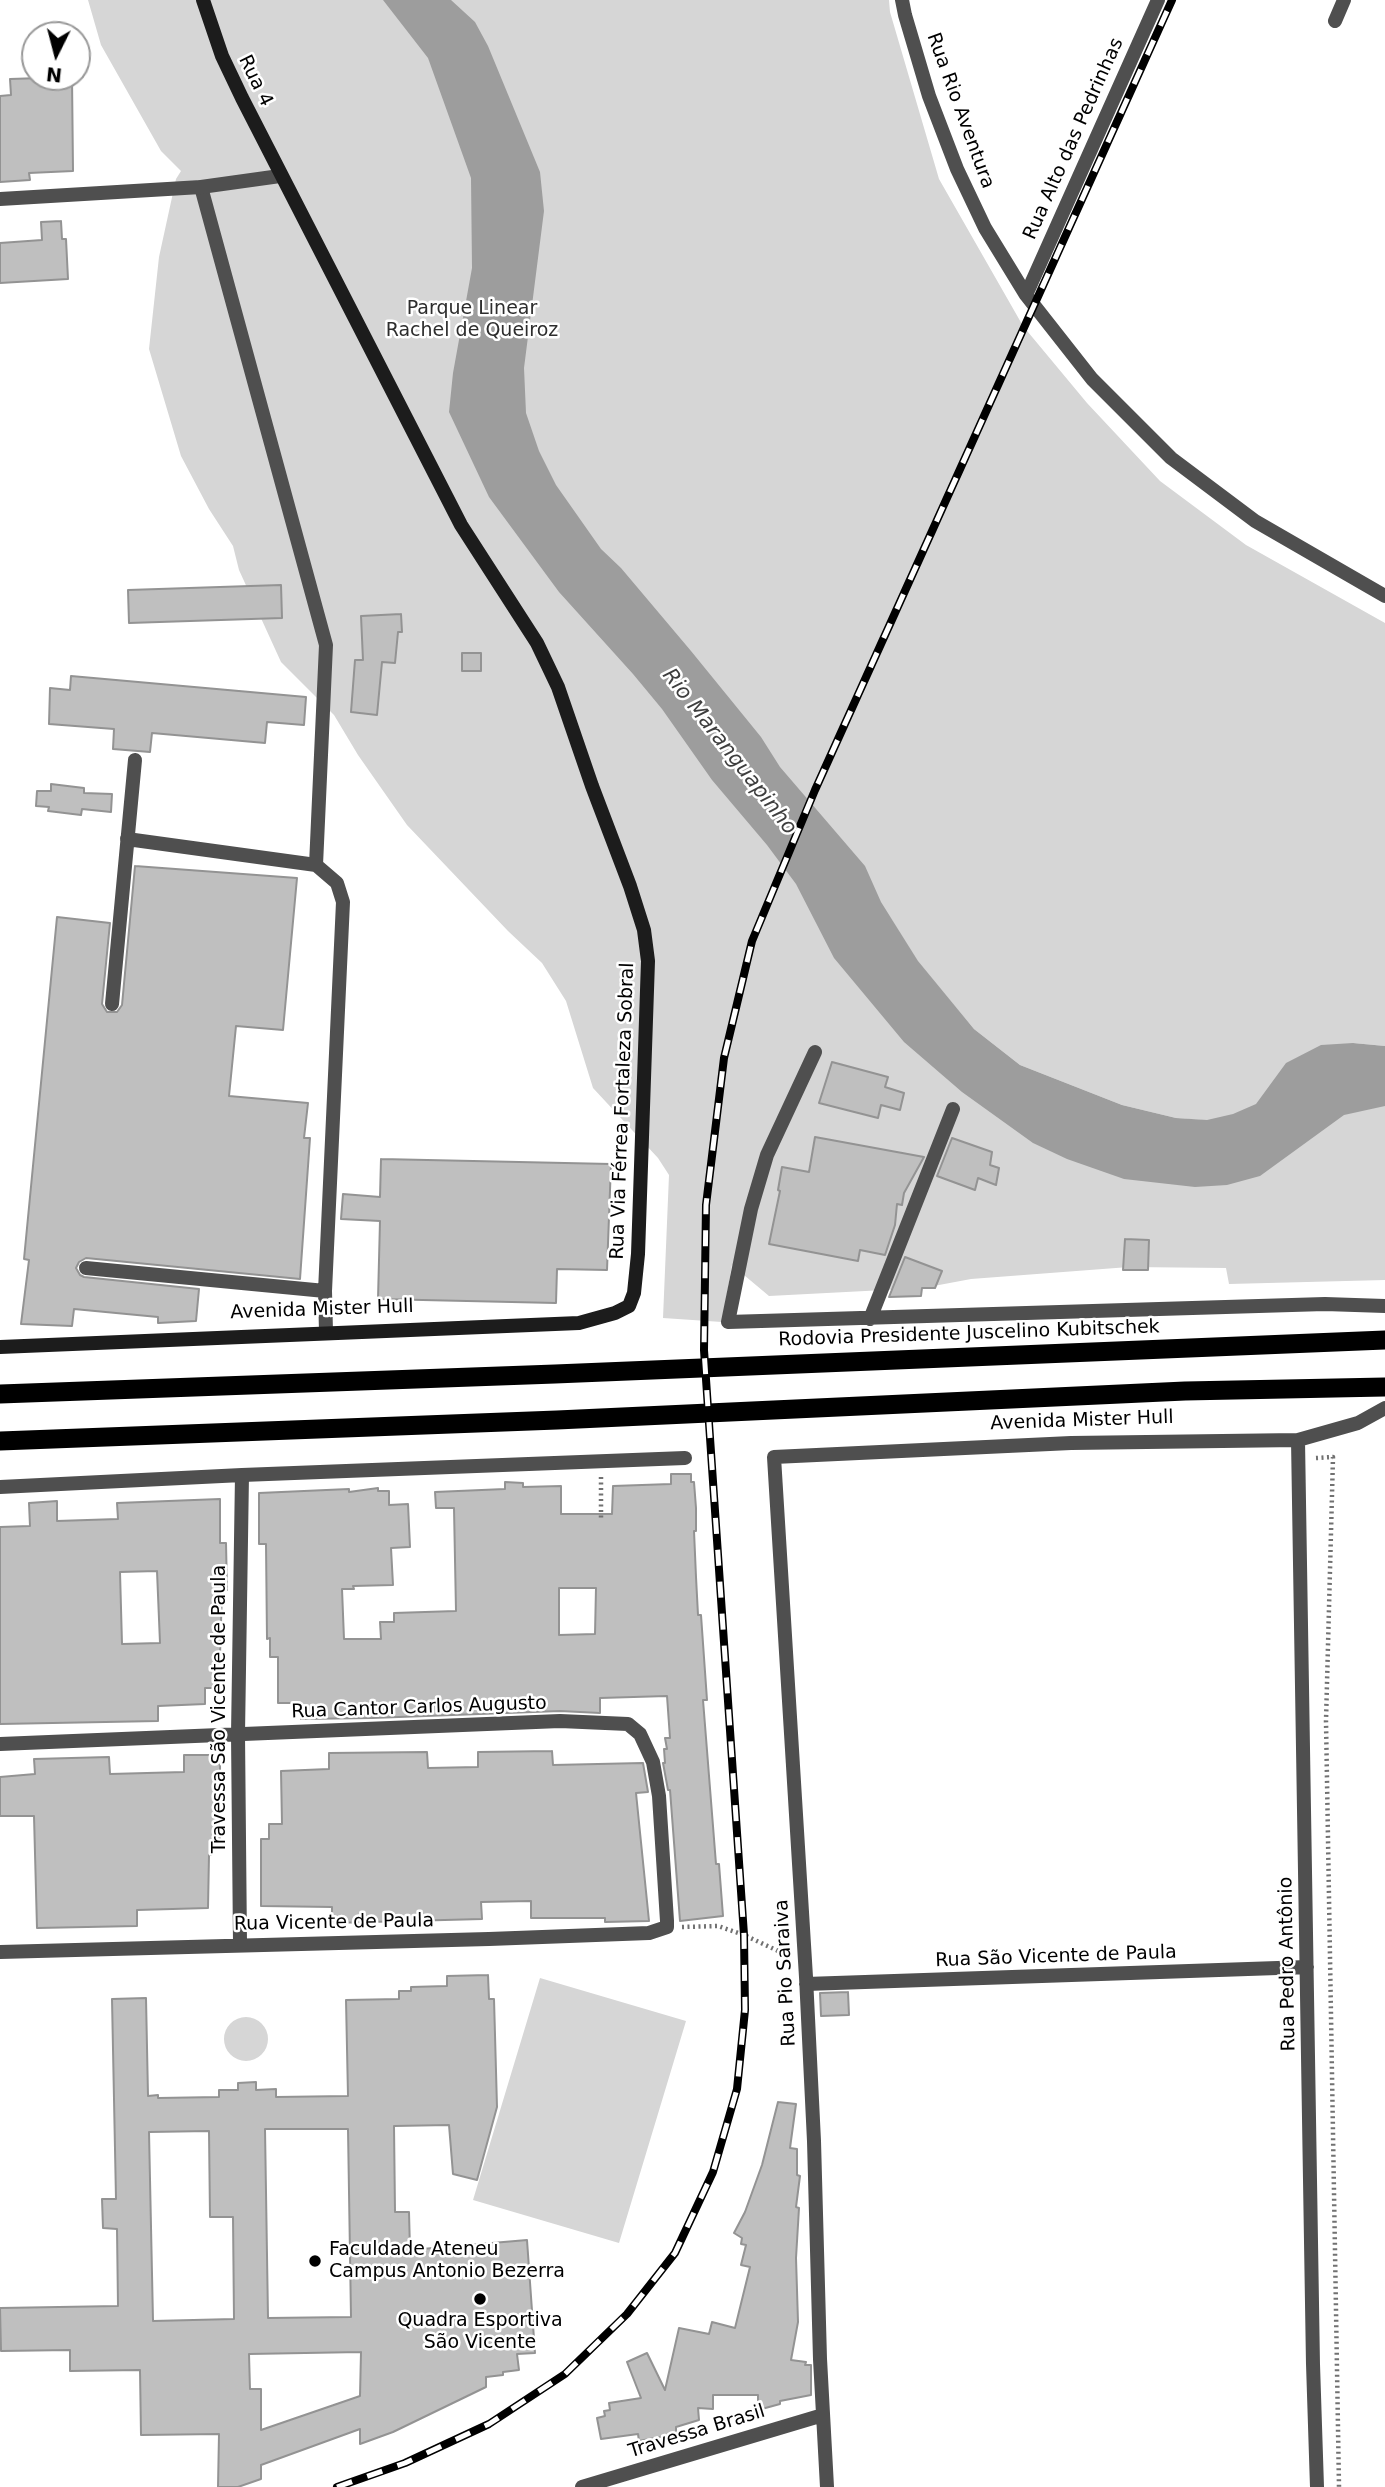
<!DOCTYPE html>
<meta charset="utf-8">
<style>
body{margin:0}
#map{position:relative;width:1385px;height:2487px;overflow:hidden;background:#fff;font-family:"DejaVu Sans",sans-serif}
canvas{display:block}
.north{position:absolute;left:21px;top:21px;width:70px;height:70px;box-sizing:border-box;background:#fff;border:2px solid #999;border-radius:50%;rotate:186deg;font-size:19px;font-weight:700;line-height:28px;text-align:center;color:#000}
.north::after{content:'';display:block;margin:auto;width:24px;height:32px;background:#000;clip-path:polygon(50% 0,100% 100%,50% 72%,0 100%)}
</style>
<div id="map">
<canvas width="1385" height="2487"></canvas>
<div class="north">N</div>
</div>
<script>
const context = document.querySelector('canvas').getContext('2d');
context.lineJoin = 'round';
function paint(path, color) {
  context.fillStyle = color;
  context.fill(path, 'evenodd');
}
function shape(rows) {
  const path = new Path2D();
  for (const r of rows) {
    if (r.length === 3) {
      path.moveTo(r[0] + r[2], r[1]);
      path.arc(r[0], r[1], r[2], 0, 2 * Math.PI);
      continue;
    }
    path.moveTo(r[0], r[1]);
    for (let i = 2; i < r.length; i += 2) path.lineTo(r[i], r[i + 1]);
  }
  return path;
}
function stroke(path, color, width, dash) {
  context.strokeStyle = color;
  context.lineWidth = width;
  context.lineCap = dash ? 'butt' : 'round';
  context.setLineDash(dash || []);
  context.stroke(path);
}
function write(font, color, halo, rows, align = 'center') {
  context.font = font + ' "DejaVu Sans",sans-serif';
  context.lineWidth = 5;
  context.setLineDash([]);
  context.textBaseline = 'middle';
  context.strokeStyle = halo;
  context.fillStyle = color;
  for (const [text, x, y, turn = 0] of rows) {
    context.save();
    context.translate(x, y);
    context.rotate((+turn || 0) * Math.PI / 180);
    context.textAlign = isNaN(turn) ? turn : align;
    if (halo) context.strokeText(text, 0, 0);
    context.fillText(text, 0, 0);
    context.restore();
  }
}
paint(shape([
 [88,0,889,0,890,12,939,179,1023,326,1087,403,1160,481,1246,545,1385,623,1385,1046,1353,1043,1385,1086,1385,1280,1229,1284,1226,1268,1129,1267,971,1279,923,1288,769,1296,732,1265,722,1322,663,1318,669,1175,658,1158,593,1088,566,1001,542,963,508,931,407,825,358,755,334,715,281,662,239,570,233,546,209,509,181,456,149,349,159,257,176,179,181,171,161,151,101,45],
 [890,917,918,962,974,1029,1020,1065,1122,1105,1176,1118,1202,1120,1070,1123,875,944],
 [540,1978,686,2021,619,2243,473,2200],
 [246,2039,22]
]), '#d6d6d6');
paint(shape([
 [383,0,451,0,475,22,488,46,540,172,544,211,524,368,526,413,539,451,556,485,601,549,621,568,691,651,761,737,780,767,865,866,881,902,918,961,974,1029,1020,1065,1122,1105,1176,1118,1207,1120,1233,1114,1256,1104,1286,1063,1321,1045,1353,1043,1385,1046,1385,1106,1344,1115,1260,1176,1227,1185,1195,1187,1124,1179,1067,1159,1033,1143,962,1092,904,1042,834,958,796,884,767,845,712,780,662,709,633,674,559,592,489,497,449,412,453,373,472,268,471,178,428,58]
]), '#9d9d9d');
const building = shape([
 [72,77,73,171,29,173,30,180,0,182,0,96,11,95,10,79,72,77],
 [61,221,62,239,66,239,68,279,0,283,0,243,42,240,41,222,61,221],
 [281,585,282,618,129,623,128,590,281,585],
 [401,614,402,632,398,632,395,663,382,662,377,715,351,712,355,660,363,660,361,616,401,614],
 [462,653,481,653,481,671,462,671,462,653],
 [71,676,306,697,304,725,267,722,265,743,152,733,150,752,113,749,114,729,49,724,50,688,70,690,71,676],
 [51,784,84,788,84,793,112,794,111,812,82,809,81,815,48,811,49,807,36,806,37,791,51,791,51,784],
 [135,866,297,878,283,1030,236,1026,229,1096,308,1103,304,1138,310,1138,300,1279,86,1258,79,1262,76,1268,80,1275,84,1277,199,1289,196,1321,158,1323,158,1317,74,1309,72,1326,21,1324,29,1260,24,1259,57,917,110,923,102,1004,107,1012,117,1012,122,1005,135,866],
 [832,1062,888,1077,885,1087,904,1093,900,1110,881,1105,878,1118,819,1103,832,1062],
 [815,1137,924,1157,904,1193,902,1205,897,1204,895,1225,885,1255,860,1250,858,1261,769,1244,780,1191,778,1190,782,1167,809,1172,815,1137],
 [952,1138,992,1152,990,1165,999,1168,996,1185,978,1178,975,1190,937,1176,952,1138],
 [381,1159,611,1164,607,1270,557,1269,556,1303,378,1299,380,1221,341,1219,343,1194,380,1197,381,1159],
 [1125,1239,1149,1240,1148,1270,1123,1270,1125,1239],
 [905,1257,942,1271,935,1288,922,1288,921,1296,889,1297,905,1257],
 [671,1474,691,1474,691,1482,694,1482,696,1508,696,1531,694,1531,696,1577,698,1615,701,1615,707,1700,703,1700,716,1864,719,1864,723,1916,680,1921,670,1790,668,1790,663,1763,665,1763,664,1749,667,1749,665,1738,670,1738,667,1696,600,1698,600,1713,560,1711,372,1718,301,1719,301,1703,278,1703,278,1657,270,1657,270,1638,267,1639,266,1544,259,1544,259,1493,349,1489,349,1492,378,1488,378,1491,389,1491,389,1505,408,1504,410,1547,391,1548,393,1585,353,1586,354,1589,342,1589,344,1639,381,1639,380,1622,394,1622,394,1613,456,1611,454,1508,436,1508,435,1492,505,1489,505,1482,523,1483,523,1487,561,1486,561,1514,612,1514,613,1486,671,1484,671,1474],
 [559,1588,596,1588,595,1634,559,1635,559,1588],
 [220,1499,220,1543,226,1543,227,1590,222,1590,219,1688,205,1688,205,1704,158,1706,158,1721,0,1724,0,1527,30,1526,29,1503,57,1501,57,1521,118,1519,117,1503,220,1499],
 [157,1571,160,1643,122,1644,120,1572,157,1571],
 [552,1751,553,1765,643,1763,648,1792,636,1793,649,1921,605,1922,605,1918,531,1918,531,1901,481,1902,482,1919,332,1923,332,1907,261,1906,261,1839,269,1839,269,1824,282,1824,281,1771,329,1769,329,1753,427,1752,428,1768,478,1767,478,1752,552,1751],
 [184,1755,211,1755,220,1765,220,1841,211,1840,211,1855,209,1855,208,1908,137,1910,137,1926,37,1928,34,1816,0,1816,0,1777,35,1774,34,1759,109,1757,110,1774,184,1772,184,1755],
 [488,1975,489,1999,494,1999,497,2107,477,2180,453,2174,449,2125,394,2126,395,2212,409,2212,410,2250,527,2240,535,2353,517,2354,519,2370,503,2372,503,2375,486,2377,486,2387,393,2432,360,2444,360,2429,261,2465,261,2479,238,2487,218,2487,219,2434,141,2435,140,2370,70,2371,70,2350,1,2351,0,2308,118,2306,117,2229,103,2228,102,2199,116,2199,112,1999,146,1998,148,2096,158,2095,158,2098,219,2097,219,2090,238,2090,238,2083,256,2082,256,2090,276,2089,276,2097,348,2096,346,2000,399,1999,399,1991,411,1991,411,1987,447,1986,447,1976,488,1975],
 [265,2129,348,2129,351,2317,268,2318,265,2129],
 [209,2131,210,2217,233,2217,234,2319,153,2321,149,2132,209,2131],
 [361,2352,360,2396,261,2430,261,2389,250,2389,249,2354,361,2352],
 [848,1992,849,2015,821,2016,820,1993,848,1992],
 [778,2102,796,2104,790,2148,797,2149,797,2175,800,2176,796,2207,799,2208,796,2258,798,2322,791,2360,806,2362,805,2365,811,2365,811,2395,780,2401,780,2404,758,2410,758,2395,713,2395,713,2409,698,2408,699,2420,676,2427,676,2434,639,2441,638,2434,601,2439,597,2418,605,2416,604,2411,610,2410,609,2403,641,2398,627,2362,647,2353,665,2390,679,2328,709,2334,712,2322,735,2328,750,2267,741,2265,746,2245,741,2244,742,2238,734,2233,745,2212,762,2165,778,2102]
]);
paint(building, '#bfbfbf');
stroke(building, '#939393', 2);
stroke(shape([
 [1316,1458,1333,1457,1326,1721,1339,2487],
 [601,1477,601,1521],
 [682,1927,718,1926,744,1935,789,1956]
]), '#717171', 4.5, [2, 3.5]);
stroke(shape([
 [201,187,326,645,316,865,337,883,343,902,325,1291,326,1332],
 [127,839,316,865],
 [112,1004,135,760],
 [86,1268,325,1291]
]), '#4f4f4f', 14);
stroke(shape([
 [902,0,905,15,929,96,957,169,985,228,1026,295,1092,379,1171,458,1255,521,1385,596],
 [1335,21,1344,0],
 [0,199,201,187,280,176],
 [1026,295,1158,0],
 [815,1052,767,1155,751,1209,728,1322,1325,1304,1385,1306],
 [870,1319,953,1109],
 [1298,1440,1313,2364,1317,2487],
 [0,1487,242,1475,685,1458],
 [0,1744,560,1721,628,1724,640,1734,653,1762,659,1796,667,1921,667,1927,649,1933,489,1939,0,1952],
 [240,1944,238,1734,242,1475],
 [806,1984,1307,1967],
 [582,2487,823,2415],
 [827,2487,820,2359,814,2141,806,1977,774,1457,1071,1443,1298,1440,1358,1423,1385,1408]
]), '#4f4f4f', 14);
stroke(shape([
 [0,1347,579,1323,615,1313,629,1306,634,1293,638,1254,648,961,644,930,630,886,592,786,558,687,537,643,461,525,242,98,222,56,203,0]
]), '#1c1c1c', 14);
stroke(shape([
 [0,1394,555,1374,1385,1340],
 [0,1441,557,1420,1185,1391,1385,1387]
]), '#000', 19);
const rail = shape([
 [337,2487,405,2463,489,2424,565,2374,627,2314,675,2253,713,2172,737,2089,745,2010,744,1935,704,1350,706,1205,724,1058,752,941,815,790,1172,0]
]);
stroke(rail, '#000', 8);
stroke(rail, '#fff', 5, [16]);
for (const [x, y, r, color] of [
 [315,2261,7,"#000"],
 [480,2299,7,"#000"]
]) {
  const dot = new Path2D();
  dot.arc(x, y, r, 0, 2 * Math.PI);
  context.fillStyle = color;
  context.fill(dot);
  stroke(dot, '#fff', 2.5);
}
write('19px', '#000', '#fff', [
 ["Rua 4",255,81,64],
 ["Rua Rio Aventura",960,111,70],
 ["Rua Alto das Pedrinhas",1074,139,-66],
 ["Rua Via Férrea Fortaleza Sobral",623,1111,-88],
 ["Avenida Mister Hull",322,1310,-2],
 ["Rodovia Presidente Juscelino Kubitschek",969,1334,-2],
 ["Avenida Mister Hull",1082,1421,-2],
 ["Rua Cantor Carlos Augusto",419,1708,-2],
 ["Travessa São Vicente de Paula",220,1709,-90],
 ["Rua Vicente de Paula",334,1923,-1],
 ["Rua São Vicente de Paula",1056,1957,-2],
 ["Rua Pedro Antônio",1288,1964,-91],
 ["Rua Pio Saraiva",786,1973,-93],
 ["Travessa Brasil",697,2432,-17]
]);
write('19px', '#2d2d2d', '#fff', [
 ["Parque Linear",472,309],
 ["Rachel de Queiroz",472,331]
]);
write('19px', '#000', '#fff', [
 ["Faculdade Ateneu",329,2250],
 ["Campus Antonio Bezerra",329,2272],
 ["Quadra Esportiva",480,2321,"center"],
 ["São Vicente",480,2343,"center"]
], 'left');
write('italic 21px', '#3e3e3e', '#fff', [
 ["Rio Maranguapinho",729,752,52]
]);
</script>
